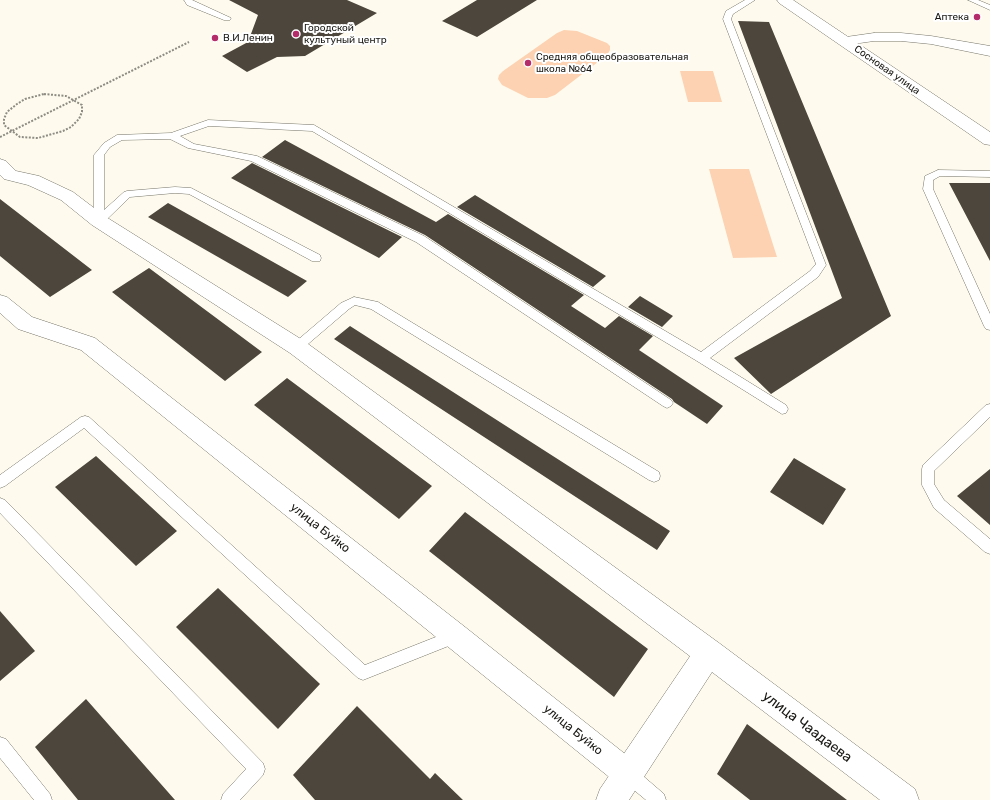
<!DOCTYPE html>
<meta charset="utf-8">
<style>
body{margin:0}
canvas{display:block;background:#fefbee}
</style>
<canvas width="990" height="800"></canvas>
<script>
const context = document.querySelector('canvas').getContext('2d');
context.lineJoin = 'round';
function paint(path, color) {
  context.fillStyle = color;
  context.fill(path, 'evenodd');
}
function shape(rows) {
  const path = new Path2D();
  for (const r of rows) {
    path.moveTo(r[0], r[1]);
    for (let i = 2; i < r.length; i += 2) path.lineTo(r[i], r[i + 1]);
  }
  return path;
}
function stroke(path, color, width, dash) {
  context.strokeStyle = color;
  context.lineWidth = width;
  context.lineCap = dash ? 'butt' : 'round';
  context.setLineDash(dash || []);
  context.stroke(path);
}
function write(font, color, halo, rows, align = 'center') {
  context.font = font + ' Rubik,sans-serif';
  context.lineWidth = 4;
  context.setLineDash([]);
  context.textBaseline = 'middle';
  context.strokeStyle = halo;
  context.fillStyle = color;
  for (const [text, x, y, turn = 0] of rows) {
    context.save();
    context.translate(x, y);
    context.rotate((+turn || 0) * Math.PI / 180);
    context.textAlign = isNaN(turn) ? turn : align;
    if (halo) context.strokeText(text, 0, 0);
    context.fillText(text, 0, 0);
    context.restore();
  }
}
paint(shape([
 [564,30,577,31,607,43,610,46,610,50,607,55,555,95,547,98,528,98,502,85,498,79,499,75,503,71,557,33],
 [680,71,713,71,722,102,688,102],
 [709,169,749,169,777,257,733,258]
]), '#fdd2b2');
paint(shape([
 [229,0,347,0,377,13,305,56,277,57,247,72,222,56,248,42,258,15],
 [477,0,537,0,477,37,442,21],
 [738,21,769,22,891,316,771,394,734,358,842,298],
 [285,140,436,222,448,214,584,295,571,306,605,328,619,316,653,336,639,350,723,406,707,424,674,402,672,399,425,235,262,157],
 [252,163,402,237,379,258,231,178],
 [949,183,990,183,990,261],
 [475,195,606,276,593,287,457,207],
 [0,199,92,270,50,297,0,256],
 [168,203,307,281,288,297,148,217],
 [149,268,262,352,225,381,112,292],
 [640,296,673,316,662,327,628,307],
 [350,326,670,531,657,550,334,339],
 [287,378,432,486,399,519,254,405],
 [96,456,177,531,136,566,55,487],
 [794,458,846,489,823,525,770,492],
 [990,469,990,525,957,496],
 [465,512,648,649,614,697,429,551],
 [218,588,320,684,278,729,176,627],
 [0,611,35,651,0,681],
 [86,699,175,800,78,800,35,747],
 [357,706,430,779,435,773,463,800,315,800,293,775],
 [747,724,847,800,750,800,717,774]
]), '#4c463c');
const lane = shape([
 [184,0,192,0,231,18,230,20,224,20,187,5,184,0],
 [745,0,755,0,733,14,731,19,826,265,818,277,710,358,786,405,788,409,786,413,782,414,697,361,312,131,209,126,180,136,194,144,257,156,424,236,671,400,673,403,671,406,667,408,663,406,416,242,251,161,188,148,170,139,122,140,110,147,104,155,104,210,124,192,127,191,175,187,191,188,320,255,321,258,320,261,312,261,189,194,175,193,130,197,103,223,95,223,94,221,94,155,104,143,117,135,171,133,208,120,314,125,701,352,810,271,816,264,723,19,726,11,745,0],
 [968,0,978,0,990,5,990,10,968,0],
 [938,170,990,171,990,177,940,176,933,180,933,189,990,314,990,330,986,329,984,326,923,189,925,176,938,170],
 [354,297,378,302,659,472,660,476,659,480,654,482,649,480,371,309,355,305,349,309,301,350,297,351,293,350,291,347,293,344,341,303,354,297],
 [990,404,990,417,934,471,934,484,944,500,990,539,990,554,985,552,934,508,922,485,922,469,923,465,986,405,990,404],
 [85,416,89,417,365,665,456,629,461,631,463,636,461,641,363,680,358,678,84,428,5,486,0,488,0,475,81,417,85,416],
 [0,498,5,500,263,763,265,769,263,775,240,800,221,800,223,794,246,769,0,513,0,498],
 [0,737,6,739,50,794,52,800,34,800,0,758,0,737],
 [629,767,635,769,664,794,666,800,646,800,623,781,621,775,623,769,629,767]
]);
const street = shape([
 [874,33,901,33,931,36,990,46,990,56,931,44,901,41,874,41,846,45,841,44,839,41,841,38,846,37,874,33],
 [0,159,6,161,16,171,39,176,73,192,106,217,304,341,719,643,723,653,719,663,709,667,699,663,290,353,92,225,61,200,28,185,4,179,0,175,0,159],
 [0,295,7,297,32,317,95,338,465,627,639,765,644,775,639,785,629,790,619,785,81,350,18,329,0,313,0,295]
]);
const secondary = shape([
 [777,0,793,0,990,132,990,145,984,144,779,3,777,0],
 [709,639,719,643,915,789,919,800,880,800,712,672,629,800,596,800,600,789,699,643,709,639]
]);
stroke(lane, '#767469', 1);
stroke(street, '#767469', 1);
stroke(secondary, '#767469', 1);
stroke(shape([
 [44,94,66,96,82,105,82,112,79,119,71,127,63,131,38,138,20,137,4,125,4,119,7,112,17,104,25,99,44,94],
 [0,137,189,42]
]), '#8d8b83', 2, [2, 1.5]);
paint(lane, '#fff');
paint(street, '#fff');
paint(secondary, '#fff');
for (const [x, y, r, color] of [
 [977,17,4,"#b52c6a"],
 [296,34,4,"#b52c6a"],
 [215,38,4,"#b52c6a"],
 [528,63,4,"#b52c6a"]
]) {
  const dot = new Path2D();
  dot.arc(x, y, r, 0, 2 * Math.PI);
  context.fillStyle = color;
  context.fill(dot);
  stroke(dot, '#fff', 1.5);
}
write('10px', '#181713', '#fff', [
 ["Аптека",969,17,"right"],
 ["Городской",304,28],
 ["культуный центр",304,40],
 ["В.И.Ленин",223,38],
 ["Средняя общеобразовательная",536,57],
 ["школа №64",536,69]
], 'left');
write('10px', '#181713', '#fff', [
 ["Сосновая улица",887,70,35]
]);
write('12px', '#181713', '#fff', [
 ["улица Буйко",320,528,38],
 ["улица Буйко",573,730,39]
]);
write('14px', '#181713', '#fff', [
 ["улица Чаадаева",807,727,37]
]);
</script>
